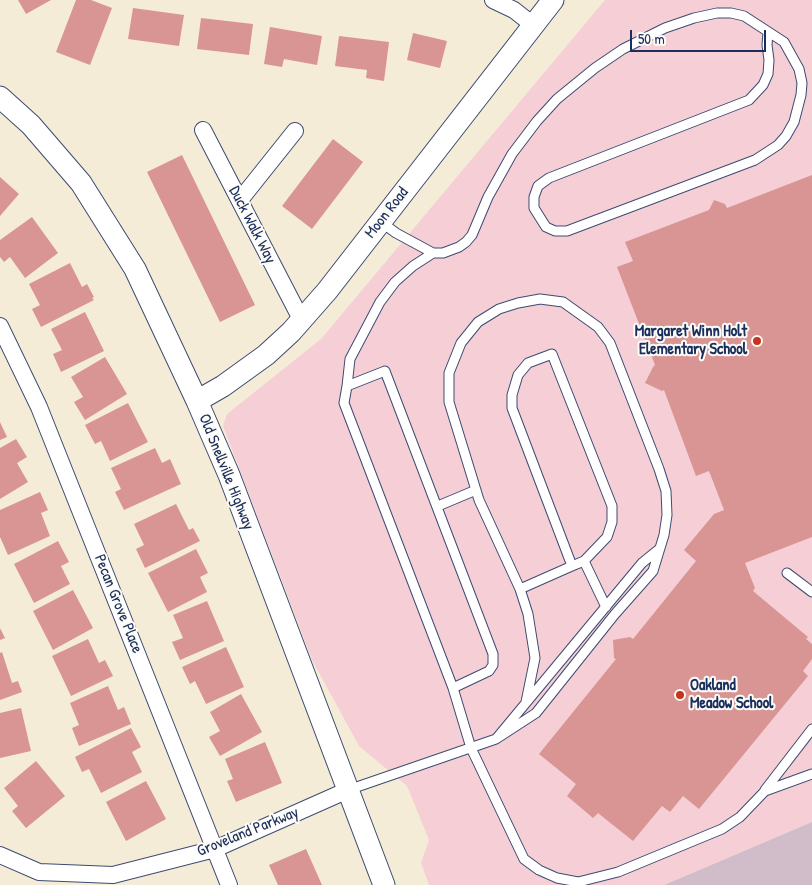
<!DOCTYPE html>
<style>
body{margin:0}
#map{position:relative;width:812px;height:885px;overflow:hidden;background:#f5ecd7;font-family:"Patrick Hand",sans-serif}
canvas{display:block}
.scale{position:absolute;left:630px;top:30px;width:136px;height:22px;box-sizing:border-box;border:2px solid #1b2f5e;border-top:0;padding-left:6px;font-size:15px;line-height:18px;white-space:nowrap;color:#1b2f5e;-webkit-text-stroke:4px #fdfcf7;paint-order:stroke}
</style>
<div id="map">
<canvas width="812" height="885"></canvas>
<div class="scale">50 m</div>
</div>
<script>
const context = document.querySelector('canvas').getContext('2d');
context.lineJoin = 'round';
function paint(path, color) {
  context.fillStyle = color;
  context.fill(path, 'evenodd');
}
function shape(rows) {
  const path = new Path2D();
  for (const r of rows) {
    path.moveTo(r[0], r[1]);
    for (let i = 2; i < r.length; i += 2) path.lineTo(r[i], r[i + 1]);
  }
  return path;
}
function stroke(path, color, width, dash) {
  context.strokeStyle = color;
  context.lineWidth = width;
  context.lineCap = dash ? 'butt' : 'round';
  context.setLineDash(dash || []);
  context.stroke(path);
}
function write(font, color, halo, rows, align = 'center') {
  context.font = font + ' "Patrick Hand",sans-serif';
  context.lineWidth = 4;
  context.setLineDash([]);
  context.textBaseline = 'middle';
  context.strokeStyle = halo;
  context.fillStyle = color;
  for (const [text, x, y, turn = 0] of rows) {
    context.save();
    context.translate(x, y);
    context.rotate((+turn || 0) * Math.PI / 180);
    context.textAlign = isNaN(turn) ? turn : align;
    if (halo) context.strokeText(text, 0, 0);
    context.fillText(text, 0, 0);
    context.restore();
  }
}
paint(shape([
 [605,0,812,0,812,822,664,885,429,885,421,863,429,840,407,786,359,746,312,660,223,426,227,414,321,339]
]), '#f6cfd6');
paint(shape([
 [812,822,812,885,664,885]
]), '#d1bdc9');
paint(shape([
 [18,0,51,0,26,14],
 [76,0,91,0,112,8,90,65,56,52],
 [133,8,184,15,179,46,128,39],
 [201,18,253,24,249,55,197,49],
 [270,27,322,36,317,65,284,59,282,67,264,64],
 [413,33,447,41,440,68,407,60],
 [339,36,389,42,384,81,366,78,367,70,335,66],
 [333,139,363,162,312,229,282,206],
 [182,155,255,305,220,322,147,172],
 [812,175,812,537,745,563,755,588,753,591,808,637,806,639,812,644,812,659,803,671,808,676,699,809,683,796,670,812,662,806,633,841,598,813,593,818,567,796,576,784,539,754,616,659,614,658,613,640,630,637,633,639,696,561,684,550,714,514,724,510,709,471,696,476,664,390,662,391,645,383,653,367,655,365,617,267,633,261,625,242,709,210,714,200,725,204,727,208],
 [0,177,19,194,0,216],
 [32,217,58,253,25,278,10,257,4,262,0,257,0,240],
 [70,263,82,287,87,284,94,297,92,298,94,300,41,327,32,309,40,305,29,284],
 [85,312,104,351,61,372,53,354,62,350,51,329],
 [105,357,127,394,85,420,74,402,83,397,71,377],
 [128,403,148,442,110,461,101,441,95,444,85,425],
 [0,422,7,437,0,440],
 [16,439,27,457,17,463,28,482,0,499,0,448],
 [155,448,162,463,170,459,181,484,124,510,115,492,121,489,111,468],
 [40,492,48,510,41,513,50,536,8,555,0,537,0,510],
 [176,504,189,530,193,528,200,541,145,568,136,549,144,545,134,524],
 [58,541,69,562,61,566,70,584,34,603,14,564],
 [196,549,208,573,200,577,207,592,168,612,148,573],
 [73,590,93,628,53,650,33,611],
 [207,601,224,641,180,660,172,642,183,638,173,615],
 [0,628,5,638,0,640],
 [88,639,99,663,105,660,113,676,71,696,52,656],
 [226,647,244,687,206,704,195,681,190,684,182,667],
 [2,652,12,683,18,681,22,692,0,700,0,653],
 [108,686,118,710,124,707,131,724,79,746,72,728,79,725,70,703],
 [241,694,262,732,220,756,209,737,220,731,210,712],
 [21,708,31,751,0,758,0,713],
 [131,728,141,747,132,752,142,772,101,793,89,769,82,772,75,757],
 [265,742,282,783,236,802,227,781,233,779,225,759],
 [36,761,65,796,26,828,12,811,18,806,4,788],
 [146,781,166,819,126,841,106,802],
 [306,849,322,885,278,885,269,865]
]), '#d99594');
const service = shape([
 [381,222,396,233,433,253,443,253,459,247,466,242,472,235,488,197,512,154,537,121,557,99,595,68,623,49,665,28,694,18,717,13,731,13,744,16,784,42,799,69,802,83,801,95,794,122,786,136,778,145,755,160,567,231,555,231,546,227,534,208,534,197,538,186,549,178,749,100,763,85,768,74,769,60,767,45,768,33],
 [347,386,350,359,380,302,395,282,413,266,433,253],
 [438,506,476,490],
 [584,561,606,607],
 [787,573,812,592],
 [520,589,572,566,584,561,607,537,612,522,612,506,552,354,528,363,518,375,512,395,512,408,572,566],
 [453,688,489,671,493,665,493,654,385,371,347,386,344,403,453,688,471,748,524,859,539,870,557,878,578,882,618,872,722,829,740,817,765,791,812,774],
 [496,739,536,713,615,614,653,571,664,535,667,515,666,491,659,469,610,343,598,327,563,302,540,299,518,303,499,309,478,322,461,343,449,373,449,402,479,500,520,589,528,614,535,658,526,702],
 [348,790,496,739,642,563,658,550],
 [765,790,812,729]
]);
const minor = shape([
 [493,0,514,10,533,25],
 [203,130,302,321],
 [240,200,295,131],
 [0,326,39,407,229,885],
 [0,855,39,872,113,875,215,849,348,790]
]);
const tertiary = shape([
 [0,97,31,125,81,183,135,269,197,401,229,475,384,885],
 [197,401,223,386,266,355,291,332,327,291,553,0]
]);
stroke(service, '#3c4b70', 11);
stroke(minor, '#3c4b70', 18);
stroke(tertiary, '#3c4b70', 23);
stroke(service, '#fff', 9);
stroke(minor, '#fff', 16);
stroke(tertiary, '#fff', 21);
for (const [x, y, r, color] of [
 [757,341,5,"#c8321e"],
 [680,695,5,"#c8321e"]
]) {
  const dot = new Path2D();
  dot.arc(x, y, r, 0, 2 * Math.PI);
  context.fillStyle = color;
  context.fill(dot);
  stroke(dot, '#fdfcf7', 2);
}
write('16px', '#1b2f5e', '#fdfcf7', [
 ["Moon Road",387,213,-52],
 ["Duck Walk Way",252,225,63],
 ["Old Snellville Highway",226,472,68],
 ["Pecan Grove Place",118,604,68],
 ["Groveland Parkway",248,832,-22]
]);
write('bold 16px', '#1b2f5e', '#fdfcf7', [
 ["Margaret Winn Holt",747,332],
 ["Elementary School",747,350],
 ["Oakland",690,686,"left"],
 ["Meadow School",690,704,"left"]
], 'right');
</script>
